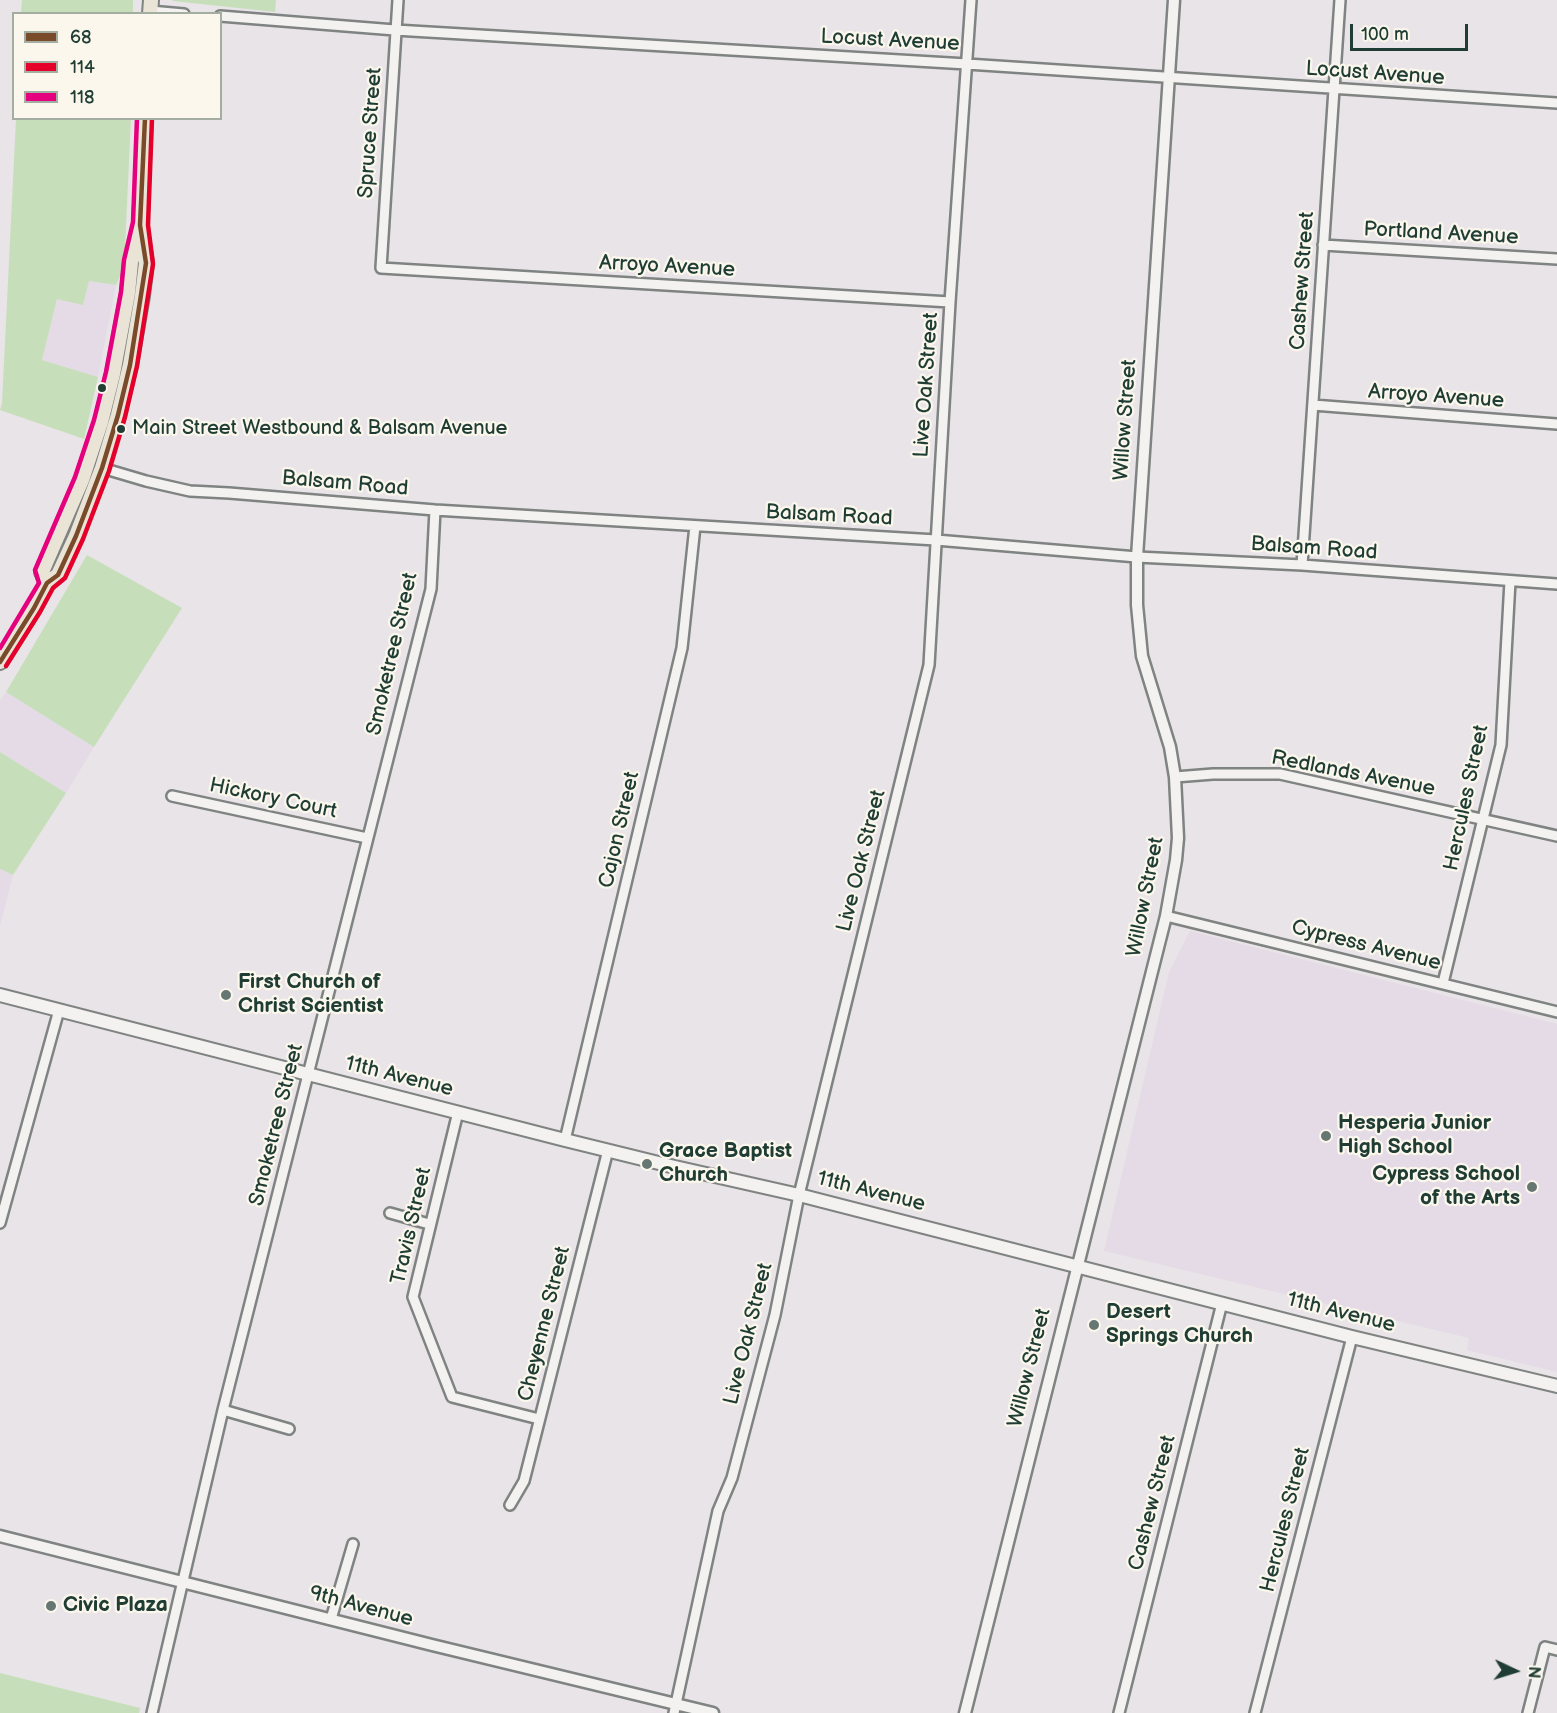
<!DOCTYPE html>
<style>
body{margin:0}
#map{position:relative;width:1557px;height:1713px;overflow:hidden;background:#e9e4e7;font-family:"Balsamiq Sans",sans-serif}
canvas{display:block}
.legend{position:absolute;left:12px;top:12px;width:210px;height:108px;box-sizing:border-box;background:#fbf7ec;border:2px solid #a3ada2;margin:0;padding:8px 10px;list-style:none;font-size:18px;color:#1f3d34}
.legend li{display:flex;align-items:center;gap:12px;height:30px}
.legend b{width:30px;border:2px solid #a3ada2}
.north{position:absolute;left:1485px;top:1641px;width:60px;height:60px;-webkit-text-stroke:4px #fbf7ec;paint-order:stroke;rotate:94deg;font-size:16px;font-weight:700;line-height:24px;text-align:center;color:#1f3d34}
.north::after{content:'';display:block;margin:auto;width:21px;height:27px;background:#1f3d34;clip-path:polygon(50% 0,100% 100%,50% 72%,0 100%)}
.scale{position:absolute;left:1350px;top:24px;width:118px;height:27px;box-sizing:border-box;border:3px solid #1f3d34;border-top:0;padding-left:8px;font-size:18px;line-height:21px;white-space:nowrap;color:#1f3d34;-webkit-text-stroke:4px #fbf7ec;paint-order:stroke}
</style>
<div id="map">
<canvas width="1557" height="1713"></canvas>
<ul class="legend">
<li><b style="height:8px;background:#7a4b2a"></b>68</li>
<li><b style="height:8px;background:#e4002b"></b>114</li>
<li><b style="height:8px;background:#e5007d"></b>118</li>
</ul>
<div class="north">N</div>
<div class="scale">100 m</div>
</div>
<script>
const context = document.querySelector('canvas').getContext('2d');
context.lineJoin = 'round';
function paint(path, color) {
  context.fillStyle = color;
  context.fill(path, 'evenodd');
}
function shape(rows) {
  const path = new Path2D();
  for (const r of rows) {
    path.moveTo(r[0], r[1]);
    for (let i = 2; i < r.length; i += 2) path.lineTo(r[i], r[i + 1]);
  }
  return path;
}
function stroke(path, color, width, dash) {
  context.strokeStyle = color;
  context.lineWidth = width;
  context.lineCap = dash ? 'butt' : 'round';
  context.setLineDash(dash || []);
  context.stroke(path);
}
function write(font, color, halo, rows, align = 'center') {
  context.font = font + ' "Balsamiq Sans",sans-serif';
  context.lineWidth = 4.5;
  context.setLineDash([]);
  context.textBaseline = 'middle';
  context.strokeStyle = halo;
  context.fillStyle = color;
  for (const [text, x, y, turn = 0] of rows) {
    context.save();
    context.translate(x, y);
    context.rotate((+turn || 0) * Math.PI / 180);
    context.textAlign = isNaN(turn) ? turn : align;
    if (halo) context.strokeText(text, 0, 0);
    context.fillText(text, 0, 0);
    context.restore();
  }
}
paint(shape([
 [89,281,116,285,98,377,42,360,57,299],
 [6,692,94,747,66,793,0,752,0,701],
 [0,869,13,875,0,926],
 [1190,931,1557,1024,1557,1372,1467,1350,1469,1338,1104,1251,1169,972]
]), '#e4dbe6');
paint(shape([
 [22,0,133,0,133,13,21,13],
 [173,0,276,0,275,12,173,1],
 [16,119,131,119,124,268,116,285,89,281,83,305,57,299,42,360,98,377,84,439,0,410,2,403],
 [87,555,182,608,94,747,6,692],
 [0,752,66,793,13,875,0,869],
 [0,1673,140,1708,139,1713,0,1713]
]), '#c7debb');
const minor = shape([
 [398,0,381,268,950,302],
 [150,11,184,14],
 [220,16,395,30,967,64,1557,103],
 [1323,245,1557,259],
 [1313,405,1557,424],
 [102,468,146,481,190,491,229,493,435,510,936,540,1137,557,1302,565,1557,584],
 [1302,565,1340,0],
 [1175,777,1213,774,1280,774,1557,836],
 [172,796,367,838],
 [1166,916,1557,1012],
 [1443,983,1501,745,1510,581],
 [458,1112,413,1297,452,1397,539,1419],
 [565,1140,682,648,695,526],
 [390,1213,429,1224],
 [0,1223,59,1010],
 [223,1410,289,1429],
 [510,1505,524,1481,608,1150],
 [331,1619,353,1544],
 [152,1713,223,1410,431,589,435,510],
 [674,1713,718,1511,732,1478,775,1315,799,1195,929,665,950,302,971,0],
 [1119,1713,1222,1303],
 [1255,1713,1352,1337],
 [1528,1713,1545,1647,1557,1650]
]);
const tertiary = shape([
 [0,1536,432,1645,713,1713],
 [965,1713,1166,916,1176,860,1178,838,1175,777,1170,747,1142,656,1137,605,1137,557,1174,0]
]);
const secondary = shape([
 [0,995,565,1140,675,1167,799,1195,1352,1337,1557,1386]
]);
const primary = shape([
 [150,14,151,0],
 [47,583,42,572,82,480,101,422,113,374,128,293,131,262,138,234],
 [0,662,34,608,47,583,58,575,76,536,102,468,118,415,130,365,142,296,146,263,140,225,145,118]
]);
stroke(minor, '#7f8382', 14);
stroke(tertiary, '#7f8382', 15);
stroke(secondary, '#7f8382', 16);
stroke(primary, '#7f8382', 18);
stroke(minor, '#f4f2f0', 9);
stroke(tertiary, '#f4f2f0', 10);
stroke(secondary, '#f4f2f0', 12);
stroke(primary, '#eae4d7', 14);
stroke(shape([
 [0,662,34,608,47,583,58,575,76,536,102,468,118,415,130,365,146,263,140,225,145,118]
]), '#7a4b2a', 4.5);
stroke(shape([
 [6,666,40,612,53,588,65,578,83,539,109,471,125,417,137,366,153,264,148,225,152,118]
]), '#e4002b', 4.5);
stroke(shape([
 [0,648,39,583,35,570,75,477,94,420,106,372,121,292,124,260,133,222,137,118]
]), '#e5007d', 4.5);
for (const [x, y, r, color] of [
 [102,388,5,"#1f3d34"],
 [121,429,5,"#1f3d34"],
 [226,995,6,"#667773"],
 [1326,1136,6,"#667773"],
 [647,1164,6,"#667773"],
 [1532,1187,6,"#667773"],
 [1094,1325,6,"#667773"],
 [51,1606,6,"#667773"]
]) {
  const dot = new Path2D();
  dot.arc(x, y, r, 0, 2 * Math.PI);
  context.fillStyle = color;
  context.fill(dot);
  stroke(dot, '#fbf7ec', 2);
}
write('20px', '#1f3d34', '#fbf7ec', [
 ["Main Street Westbound & Balsam Avenue",132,429]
], 'left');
write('21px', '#1f3d34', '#fbf7ec', [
 ["Locust Avenue",890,41,3],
 ["Locust Avenue",1375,74,4],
 ["Spruce Street",371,133,-86],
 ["Portland Avenue",1441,234,3],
 ["Arroyo Avenue",667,267,3],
 ["Cashew Street",1303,281,-86],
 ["Live Oak Street",927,385,-86],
 ["Arroyo Avenue",1436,397,4],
 ["Willow Street",1126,420,-86],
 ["Balsam Road",345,484,5],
 ["Balsam Road",829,516,3],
 ["Balsam Road",1314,549,4],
 ["Smoketree Street",393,654,-77],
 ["Redlands Avenue",1353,774,11],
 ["Hercules Street",1467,798,-78],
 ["Hickory Court",273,799,12],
 ["Cajon Street",620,830,-77],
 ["Live Oak Street",862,861,-76],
 ["Willow Street",1146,897,-79],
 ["Cypress Avenue",1366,946,14],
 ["11th Avenue",399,1077,14],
 ["Smoketree Street",277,1125,-76],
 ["11th Avenue",871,1192,14],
 ["Travis Street",412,1226,-77],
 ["11th Avenue",1341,1313,14],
 ["Cheyenne Street",545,1324,-76],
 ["Live Oak Street",749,1334,-76],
 ["Willow Street",1030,1368,-76],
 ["Cashew Street",1153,1503,-76],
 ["Hercules Street",1286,1520,-76],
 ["9th Avenue",361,1607,15]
]);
write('bold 21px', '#1f3d34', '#fbf7ec', [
 ["First Church of",238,983],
 ["Christ Scientist",238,1007],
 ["Hesperia Junior",1338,1124],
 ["High School",1338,1148],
 ["Grace Baptist",659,1152],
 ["Church",659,1176],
 ["Cypress School",1520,1175,"right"],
 ["of the Arts",1520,1199,"right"],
 ["Desert",1106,1313],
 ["Springs Church",1106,1337],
 ["Civic Plaza",63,1606]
], 'left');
</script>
